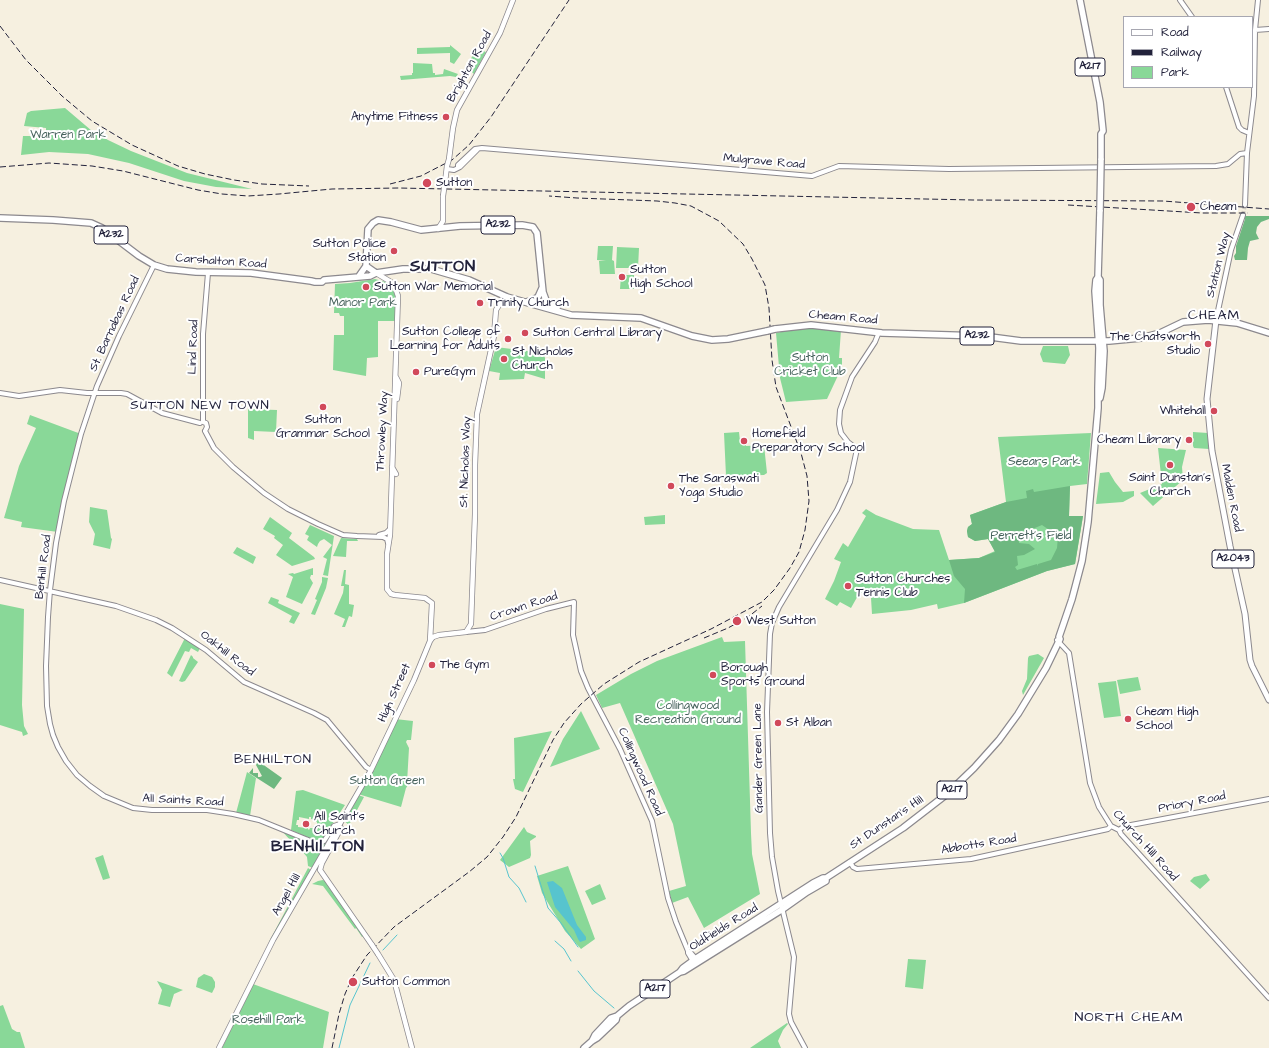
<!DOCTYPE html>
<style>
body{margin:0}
#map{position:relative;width:1269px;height:1048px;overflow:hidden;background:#f6f0e0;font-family:"Architects Daughter",sans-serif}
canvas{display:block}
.legend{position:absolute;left:1123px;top:16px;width:130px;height:72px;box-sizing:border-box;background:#fff;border:1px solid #a7a7b1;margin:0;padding:5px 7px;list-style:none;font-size:12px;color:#22223b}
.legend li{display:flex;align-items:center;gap:8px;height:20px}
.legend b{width:20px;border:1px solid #a7a7b1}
</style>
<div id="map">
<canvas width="1269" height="1048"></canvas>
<ul class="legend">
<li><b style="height:5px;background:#fff"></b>Road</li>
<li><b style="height:5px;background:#22223b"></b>Railway</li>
<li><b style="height:11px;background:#89d898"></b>Park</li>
</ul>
</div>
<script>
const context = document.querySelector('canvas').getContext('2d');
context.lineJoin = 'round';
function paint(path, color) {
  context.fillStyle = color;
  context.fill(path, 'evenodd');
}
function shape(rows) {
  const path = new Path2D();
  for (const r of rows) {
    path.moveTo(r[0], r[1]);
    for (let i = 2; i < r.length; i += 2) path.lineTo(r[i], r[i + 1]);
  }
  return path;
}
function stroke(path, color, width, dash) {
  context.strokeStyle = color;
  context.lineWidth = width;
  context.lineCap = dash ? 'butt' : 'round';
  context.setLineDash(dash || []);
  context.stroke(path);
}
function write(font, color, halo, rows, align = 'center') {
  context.font = font + ' "Architects Daughter",sans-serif';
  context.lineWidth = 4;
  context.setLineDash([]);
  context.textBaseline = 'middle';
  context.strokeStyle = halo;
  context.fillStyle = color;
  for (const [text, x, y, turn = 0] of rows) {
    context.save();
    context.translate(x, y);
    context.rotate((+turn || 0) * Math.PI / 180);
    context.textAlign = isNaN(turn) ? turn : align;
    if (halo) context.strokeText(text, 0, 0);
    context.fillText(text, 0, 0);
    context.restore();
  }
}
paint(shape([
 [450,45,461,54,454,64,450,62,450,53,417,54,417,48,450,47],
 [480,51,483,51,486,52,474,74,469,69,469,62,473,55],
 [413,63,432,64,433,73,435,73,435,75,443,74,444,69,458,74,456,77,450,76,401,80,400,76,412,75,412,73,413,73],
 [65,108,92,131,108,140,131,151,187,173,252,189,216,187,184,181,129,163,88,154,49,152,21,155,23,136,33,136,33,138,46,138,46,128,24,126,27,113,31,111],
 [598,246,613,246,612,260,614,261,615,274,600,274,599,261,606,261,597,260],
 [617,247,639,248,638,268,616,268],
 [621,275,634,275,634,289,620,289],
 [375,279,386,282,393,289,395,295,395,321,378,321,378,357,367,358,366,376,333,370,334,335,344,335,344,316,340,316,339,313,334,313,335,284,350,283],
 [800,328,826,328,841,330,839,358,842,358,842,367,827,399,786,402,780,378,776,333],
 [1043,346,1068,346,1070,355,1065,364,1043,362,1040,354],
 [496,347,543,353,545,358,545,379,525,373,524,379,499,380,500,373,489,371],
 [248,409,277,410,276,432,254,431,254,440,248,438],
 [30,415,81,434,58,532,21,527,22,522,4,518,19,466,36,428,27,424],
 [739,432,740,441,746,441,746,446,764,445,767,473,764,475,726,476,724,433],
 [1193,432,1208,433,1209,449,1194,448,1193,446],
 [1091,433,1087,484,1070,486,1069,516,1083,516,1075,564,1047,571,964,603,938,609,937,604,911,610,872,614,871,598,860,592,851,608,840,602,837,606,825,599,834,581,841,562,834,559,843,543,848,547,866,516,862,513,866,509,876,515,913,529,939,530,949,560,979,558,995,551,988,539,975,541,968,537,967,531,968,527,972,524,970,515,1006,502,998,437],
 [1158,448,1186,450,1182,467,1183,480,1153,506,1140,493,1162,484],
 [1109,472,1115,482,1123,492,1134,491,1134,496,1123,502,1096,504,1100,473],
 [90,507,107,510,111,538,112,539,110,549,93,545,95,534,89,522],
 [665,515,665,524,645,525,644,517],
 [270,517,292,533,289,538,314,557,315,559,292,566,276,555,283,545,274,538,275,536,263,529],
 [310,525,334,536,328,576,323,575,327,559,323,557,332,545,324,539,320,541,318,544,317,547,307,540,309,536,305,534],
 [341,538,357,539,358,541,347,541,346,557,333,556],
 [237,547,256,557,253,564,233,553],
 [313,568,313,575,311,575,310,578,313,583,302,604,286,597,293,577,288,574,293,573,294,574],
 [344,570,346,570,345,584,349,585,349,604,354,605,352,617,349,616,345,627,342,627,345,619,334,614,343,593,344,586,341,586],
 [322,577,328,578,326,588,315,615,311,614,317,600,315,599,322,582],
 [271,597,279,600,278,603,300,613,294,624,289,622,292,616,268,603],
 [0,604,24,609,22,705,24,726,28,734,23,736,22,732,0,725],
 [722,637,724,642,745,641,751,833,752,854,760,894,704,928,688,897,672,903,669,891,686,886,673,824,620,703,602,708,596,695,631,674,657,661],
 [185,638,200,648,198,652,191,648,189,652,185,651,172,677,167,673],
 [1038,654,1044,658,1023,695,1022,691,1027,679,1028,658,1029,656],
 [191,655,193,657,193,658,198,662,185,681,182,682,179,681],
 [1138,677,1141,690,1120,694,1117,680],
 [1116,681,1121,716,1104,718,1098,683],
 [581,711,600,749,550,767,563,739],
 [395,719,413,721,411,740,407,740,406,742,409,748,407,783,409,784,406,788,401,807,358,794],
 [552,731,523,792,515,789,513,779,515,779,514,738],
 [247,772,256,778,250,816,236,813],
 [303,790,345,805,321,841,316,841,291,830,296,791],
 [299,817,309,819,309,817,311,817,311,819,314,820,314,822,317,822,317,827,313,826,313,828,310,828,309,830,308,829,308,828,298,827,298,825,296,825,297,820,299,820],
 [358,795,364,797,349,825,343,820],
 [339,825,313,868,308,866,307,857,302,851,292,840,291,841,281,830,318,844,335,827],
 [524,827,527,832,536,836,536,837,530,841,531,855,530,858,509,867,500,860],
 [103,855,110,878,103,880,95,858],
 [568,866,595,939,581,949,565,931,542,893,537,876],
 [308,868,311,870,270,942,269,942],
 [1206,874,1210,880,1200,889,1190,881,1194,877],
 [323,880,327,882,365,935,362,937,356,928,355,929,323,886,312,884,318,881],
 [600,884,606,899,592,905,585,891],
 [908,959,926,960,923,989,905,987],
 [204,974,212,977,215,982,215,987,212,993,196,987,198,978],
 [157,981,183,990,174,994,170,1007,158,1004,162,990],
 [253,984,329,1012,323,1048,222,1048],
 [3,1005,12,1029,17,1032,20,1032,25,1048,0,1048,0,1006],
 [787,1023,788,1024,783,1030,778,1041,781,1048,750,1048]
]), '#89d898');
paint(shape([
 [1245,216,1269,216,1269,219,1261,222,1257,227,1256,233,1259,239,1250,241,1248,248,1247,260,1235,260,1234,256,1236,253,1236,246,1245,219],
 [1070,486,1069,516,1083,516,1075,564,1047,571,964,603,965,589,954,576,949,560,979,558,995,552,988,539,975,541,968,537,967,531,968,527,972,524,970,515,1006,502,1027,498,1026,491,1033,489,1034,492],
 [1042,525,1058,536,1057,548,1051,560,1038,564,1038,566,1037,564,1017,570,1015,567,1018,565,1017,556,1024,555,1035,549,1029,544,1019,543,1018,531,1030,530],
 [258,761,282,778,274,789,249,773,253,768,253,773,258,773,258,777,260,777,262,776,256,765]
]), '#6eb880');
paint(shape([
 [553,881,562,888,577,925,586,937,586,940,580,942,578,939,574,930,555,907,547,882]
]), '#57c4ce');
stroke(shape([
 [500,853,503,858,509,877,519,888,526,902],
 [535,866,548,908,561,923,578,947],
 [555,941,564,949,571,961],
 [383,950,397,935],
 [578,971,594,991,614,1008],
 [339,1048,350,1005,370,963]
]), '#57c4ce', 1);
stroke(shape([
 [1243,215,1245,205]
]), '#ccc7bf', 4, [4, 2]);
const tertiary = shape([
 [1180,0,1192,17],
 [1255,30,1269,29],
 [1226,87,1239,127,1242,130,1249,133],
 [458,167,458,165,475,149,482,148,812,176,839,166,949,169,1216,166,1228,164,1240,154,1247,153],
 [447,169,454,170,460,167,477,150],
 [1245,205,1247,153,1254,96,1255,30,1258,0],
 [154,265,119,336,97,386,81,434,64,501,56,543,50,590,48,617,46,666,47,706,50,724,53,735,58,747,66,761,77,775,90,786,104,796,133,808,152,810,207,810,233,814,259,820,318,844,324,841,334,826,340,824],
 [1216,320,1231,250,1243,215],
 [0,393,19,396,60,390,87,393,121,393,127,394,162,413,200,423],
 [203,422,203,334,208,273],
 [203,422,206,423,207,427,205,431],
 [205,431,214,448,233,467,264,493,288,509,318,524,343,535,357,536,383,537,387,539,388,543],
 [379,535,386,533,389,530],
 [0,580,116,606,156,620,172,628,206,650,244,682,314,713,327,720,366,767,371,770],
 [466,632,485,630,546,609,574,602,573,635,581,671,588,688,620,749,652,821,668,898,676,922,688,951,688,953,694,963],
 [1057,640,1069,653,1090,783,1099,807,1111,826,1119,830,1121,834,1269,998],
 [1119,830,1123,827,1131,825,1269,799],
 [850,862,853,867,857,869,971,859,1099,831,1108,829,1111,826],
 [688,951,690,952,697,960],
 [805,1048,791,1022,789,1014,794,957,778,891,772,857,770,833,767,712,770,634,772,623,779,607,837,510,850,482,857,449,848,442,841,433,839,424,840,410,852,377,875,342,879,332]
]);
const secondary = shape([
 [449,159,453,128,457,110,500,33,513,0],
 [445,182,447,166],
 [438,229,443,221,443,196],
 [396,377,399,383,397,399],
 [392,467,396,474],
 [430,641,433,637,439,635,466,632,471,624,475,514,475,465,477,414,494,336,496,310,501,302,507,297],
 [341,828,322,863,320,870,372,945],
 [378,954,394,980,412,1048],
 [219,1048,273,940,371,770,414,680,430,641,432,603,425,598,395,595,391,594,387,589,387,554,390,535,398,296,395,287,391,282,376,273]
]);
const primary = shape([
 [1216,320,1207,399,1212,451,1230,546,1245,614,1250,660,1252,666,1269,700]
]);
const trunk = shape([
 [1080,0,1100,102,1103,131,1101,134,1101,160],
 [0,218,53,220,91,223,102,228,139,256,154,265,167,269,196,272,251,273,311,281,315,282,322,282,324,280,370,276,376,273,403,269,431,269,469,280,507,297,571,315,641,318,692,336,712,340,728,339,767,331],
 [366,266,376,273],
 [359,276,366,266,368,229,373,223,378,220,391,222,421,230,460,226,522,225,533,227,537,233,543,292,547,303,557,308],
 [1098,277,1100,280,1100,305,1104,351,1102,388,1100,398],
 [526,302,533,300,538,297,542,288],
 [775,329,811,325,882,333,983,336,1021,341,1109,341,1141,338,1160,333,1183,322,1208,320,1237,323,1269,333],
 [680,972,683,968,698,957,813,883,823,878,826,878,903,828,947,794,974,768,999,740,1018,714,1046,668,1060,639,1059,637,1072,599,1082,561,1088,522,1098,408,1098,388,1099,348,1095,291,1096,280,1098,277,1100,210],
 [592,1041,595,1035,611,1018,617,1016],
 [584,1048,592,1041,597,1038,616,1020,617,1016,629,1006,680,972,684,971,783,909,807,892,826,881,826,878]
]);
stroke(tertiary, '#8c898e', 6);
stroke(secondary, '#8c898e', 6);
stroke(primary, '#8c898e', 7);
stroke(trunk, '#8c898e', 8);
stroke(tertiary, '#fff', 4);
stroke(secondary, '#fff', 4.5);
stroke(primary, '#fff', 5);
stroke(trunk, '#fff', 5.5);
stroke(shape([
 [0,26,26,60,62,96,92,121,132,145,178,166,205,174,234,180,262,184,309,186],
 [0,167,49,163,92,166,123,171,198,190,222,194,248,196,279,194,332,189,399,188,973,200,1163,201,1269,209],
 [390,184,421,176,452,160,469,145,491,117,569,0],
 [1068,205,1202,213,1248,213],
 [704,638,728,628,748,617,762,606],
 [332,1048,339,1014,345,994,352,978,367,955,394,927,469,872,487,857,503,837,516,817,553,740,564,723,581,704,604,684,639,662,711,629,762,602,774,590,790,568,799,552,805,530,809,501,807,476,801,453,776,387,772,360,769,308,765,285,752,259,743,244,719,221,691,206,675,203,657,201,577,198,549,196]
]), '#22223b', 1, [6, 3]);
const secondaryBridge = shape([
 [447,166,449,159],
 [443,196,445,182],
 [372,945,378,954]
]);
const trunkBridge = shape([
 [1100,210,1101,160],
 [767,331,775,329]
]);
stroke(secondaryBridge, '#8c898e', 6, []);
stroke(trunkBridge, '#8c898e', 8, []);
stroke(secondaryBridge, '#fff', 4.5);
stroke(trunkBridge, '#fff', 5.5);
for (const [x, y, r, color] of [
 [446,117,4,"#d1495b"],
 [427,183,5,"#d1495b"],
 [1191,207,5,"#d1495b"],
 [394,251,4,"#d1495b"],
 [622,277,4,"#d1495b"],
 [366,287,4,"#d1495b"],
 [480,303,4,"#d1495b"],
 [525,333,4,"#d1495b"],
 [508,339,4,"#d1495b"],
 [1208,344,4,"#d1495b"],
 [504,359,4,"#d1495b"],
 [416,372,4,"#d1495b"],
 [323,407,4,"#d1495b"],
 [1214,411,4,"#d1495b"],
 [1189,440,4,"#d1495b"],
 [744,441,4,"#d1495b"],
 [1170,465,4,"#d1495b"],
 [671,486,4,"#d1495b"],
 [848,586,4,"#d1495b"],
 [737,621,5,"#d1495b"],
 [432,665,4,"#d1495b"],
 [713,675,4,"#d1495b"],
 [1128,719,4,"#d1495b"],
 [778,723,4,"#d1495b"],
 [306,824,4,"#d1495b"],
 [353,982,5,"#d1495b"]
]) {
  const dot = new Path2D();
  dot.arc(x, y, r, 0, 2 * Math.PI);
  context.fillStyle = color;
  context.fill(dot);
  stroke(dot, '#fff', 1.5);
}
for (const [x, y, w] of [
 [1090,67,30],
 [498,225,34],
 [111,235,34],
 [977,336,34],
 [1233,559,42],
 [952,790,30],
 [655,989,30]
]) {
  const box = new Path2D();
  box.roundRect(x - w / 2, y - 9, w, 18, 3);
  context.fillStyle = '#fff';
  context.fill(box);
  stroke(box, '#22223b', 1);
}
write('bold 11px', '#22223b', null, [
 ["A217",1090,67],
 ["A232",498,225],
 ["A232",111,235],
 ["A232",977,336],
 ["A2043",1233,559],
 ["A217",952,790],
 ["A217",655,989]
]);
write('12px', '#22223b', '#fff', [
 ["Brighton Road",470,67,-61],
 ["Mulgrave Road",764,162,5],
 ["Carshalton Road",221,262,4],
 ["Station Way",1219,265,-76],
 ["Cheam Road",843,318,5],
 ["St. Barnabas Road",115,324,-65],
 ["Lind Road",194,347,-88],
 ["Throwley Way",383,431,-87],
 ["St. Nicholas Way",466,462,-88],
 ["Malden Road",1231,498,79],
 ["Benhill Road",44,567,-83],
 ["Crown Road",524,607,-18],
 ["Oakhill Road",227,654,38],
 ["High Street",395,693,-66],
 ["Gander Green Lane",759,758,-91],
 ["Collingwood Road",640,772,66],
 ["All Saints Road",183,801,3],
 ["Priory Road",1192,803,-11],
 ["St Dunstan's Hill",887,823,-34],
 ["Abbotts Road",979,845,-9],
 ["Church Hill Road",1145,846,48],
 ["Angel Hill",287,895,-61],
 ["Oldfields Road",724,928,-32]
]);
write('12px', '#22223b', '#fff', [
 ["Anytime Fitness",438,117,"right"],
 ["Sutton",436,183],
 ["Cheam",1200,207],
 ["Sutton Police",386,244,"right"],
 ["Station",386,258,"right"],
 ["Sutton",630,270],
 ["High School",630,284],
 ["Sutton War Memorial",374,287],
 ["Trinity Church",488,303],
 ["Sutton College of",500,332,"right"],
 ["Learning for Adults",500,346,"right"],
 ["Sutton Central Library",533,333],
 ["The Chatsworth",1200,337,"right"],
 ["Studio",1200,351,"right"],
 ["St Nicholas",512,352],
 ["Church",512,366],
 ["PureGym",424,372],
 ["Whitehall",1206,411,"right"],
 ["Sutton",323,420,"center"],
 ["Grammar School",323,434,"center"],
 ["Homefield",752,434],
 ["Preparatory School",752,448],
 ["Cheam Library",1181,440,"right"],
 ["Saint Dunstan's",1170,478,"center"],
 ["Church",1170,492,"center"],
 ["The Saraswati",679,479],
 ["Yoga Studio",679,493],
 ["Sutton Churches",856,579],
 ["Tennis Club",856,593],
 ["West Sutton",746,621],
 ["The Gym",440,665],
 ["Borough",721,668],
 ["Sports Ground",721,682],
 ["Cheam High",1136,712],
 ["School",1136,726],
 ["St Alban",786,723],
 ["All Saint's",314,817],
 ["Church",314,831],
 ["Sutton Common",362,982]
], 'left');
write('12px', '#46625c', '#fff', [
 ["Warren Park",68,135],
 ["Manor Park",363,303],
 ["Sutton",810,358],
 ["Cricket Club",810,372],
 ["Seears Park",1044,462],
 ["Perrett's Field",1031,536],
 ["Collingwood",688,706],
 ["Recreation Ground",688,720],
 ["Sutton Green",387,781],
 ["Rosehill Park",268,1020]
]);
context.letterSpacing = '1px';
write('13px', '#22223b', '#fff', [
 ["SUTTON NEW TOWN",200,406],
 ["BENHILTON",273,760]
]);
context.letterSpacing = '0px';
context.letterSpacing = '1px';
write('14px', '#22223b', '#fff', [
 ["CHEAM",1214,316],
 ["NORTH CHEAM",1129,1018]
]);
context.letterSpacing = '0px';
context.letterSpacing = '1px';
write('bold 16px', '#22223b', '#fff', [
 ["SUTTON",443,268],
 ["BENHILTON",318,848]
]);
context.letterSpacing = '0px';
</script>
